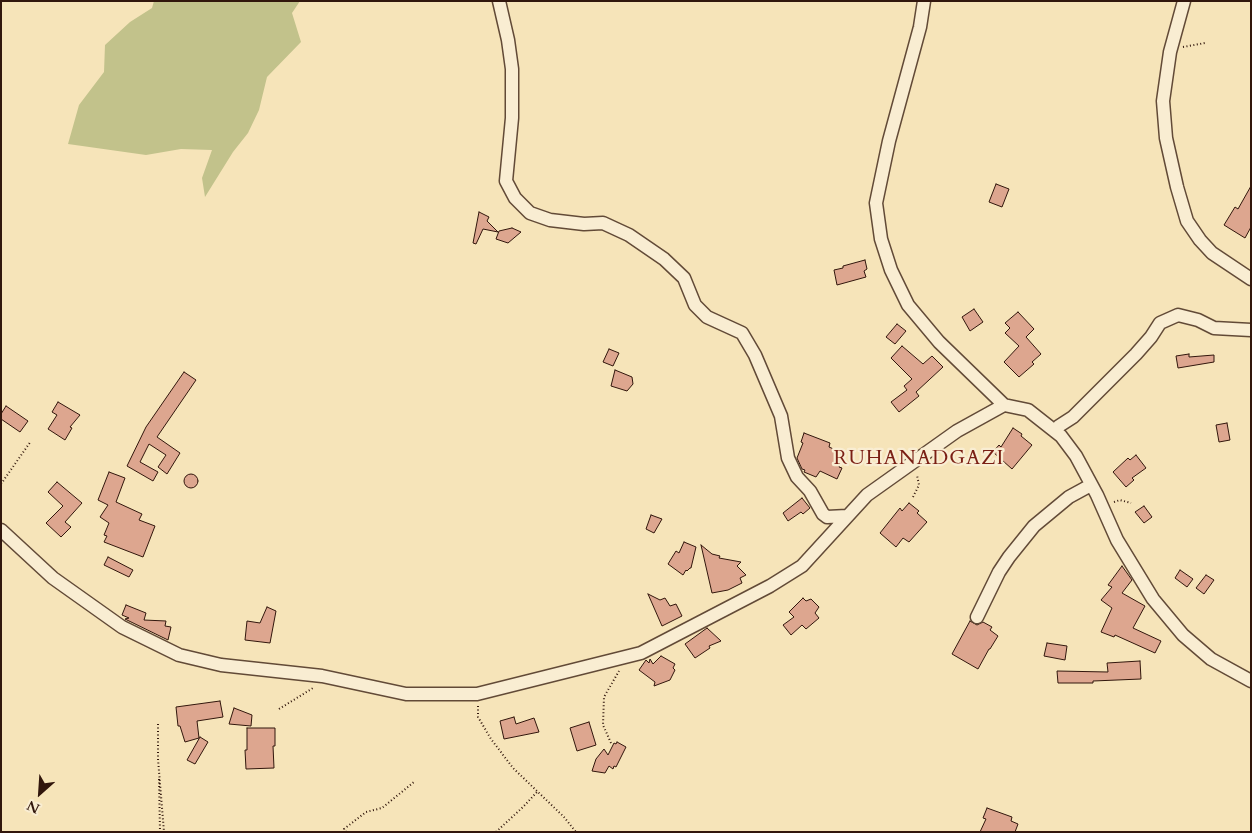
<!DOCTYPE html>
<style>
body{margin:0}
#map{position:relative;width:1252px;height:833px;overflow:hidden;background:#f6e4b9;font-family:Cardo,serif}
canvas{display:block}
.frame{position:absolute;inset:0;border:2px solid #31160c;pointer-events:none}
.north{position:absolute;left:15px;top:768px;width:50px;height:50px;-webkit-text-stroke:4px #f9edd2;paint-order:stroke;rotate:206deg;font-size:14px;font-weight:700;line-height:20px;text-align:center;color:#31160c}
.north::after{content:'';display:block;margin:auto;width:18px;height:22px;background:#31160c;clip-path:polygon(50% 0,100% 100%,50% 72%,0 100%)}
</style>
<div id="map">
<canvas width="1252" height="833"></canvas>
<div class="frame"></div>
<div class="north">N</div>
</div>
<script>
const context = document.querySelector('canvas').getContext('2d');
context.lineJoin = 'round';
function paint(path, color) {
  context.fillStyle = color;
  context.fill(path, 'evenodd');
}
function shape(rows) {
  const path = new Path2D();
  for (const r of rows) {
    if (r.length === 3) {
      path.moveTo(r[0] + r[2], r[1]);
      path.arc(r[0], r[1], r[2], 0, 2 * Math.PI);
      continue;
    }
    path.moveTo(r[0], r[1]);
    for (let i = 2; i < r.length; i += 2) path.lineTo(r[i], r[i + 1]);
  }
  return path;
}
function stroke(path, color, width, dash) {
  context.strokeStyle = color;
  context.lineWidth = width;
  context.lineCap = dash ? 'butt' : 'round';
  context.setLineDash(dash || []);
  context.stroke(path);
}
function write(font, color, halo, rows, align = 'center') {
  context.font = font + ' Cardo,serif';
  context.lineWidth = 4.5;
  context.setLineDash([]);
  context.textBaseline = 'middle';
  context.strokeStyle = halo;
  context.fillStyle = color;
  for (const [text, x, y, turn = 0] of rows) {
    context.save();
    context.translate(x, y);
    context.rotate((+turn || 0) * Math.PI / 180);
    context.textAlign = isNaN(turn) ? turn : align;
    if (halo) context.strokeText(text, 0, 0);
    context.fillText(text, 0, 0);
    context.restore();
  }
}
paint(shape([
 [154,1,300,1,292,13,301,42,267,77,259,110,248,133,233,152,205,197,202,178,212,150,181,149,146,155,68,144,79,105,104,72,105,45,130,22,152,8]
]), '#c2c28b');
const building = shape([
 [996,184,1009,189,1002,207,989,202,996,184],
 [1251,186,1251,227,1245,238,1224,225,1235,207,1238,209,1251,186],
 [479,212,489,217,487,221,498,232,483,229,476,244,473,243,479,212],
 [512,228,521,232,508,243,496,239,499,231,512,228],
 [865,260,867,269,864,271,866,277,837,285,834,270,843,268,843,266,865,260],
 [974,309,983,322,970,331,962,317,974,309],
 [1018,312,1034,329,1026,337,1041,354,1032,362,1034,364,1019,377,1004,362,1019,346,1005,333,1010,328,1005,323,1018,312],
 [897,324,906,331,895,344,886,337,897,324],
 [902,346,923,364,932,356,943,367,916,392,919,396,899,412,891,402,907,390,904,386,912,379,891,358,902,346],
 [609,349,619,353,613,366,603,362,609,349],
 [1189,354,1189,357,1214,355,1214,362,1178,368,1176,356,1189,354],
 [615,370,632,377,633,384,627,391,611,386,615,370],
 [184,372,196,380,157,437,180,453,167,474,158,467,166,455,149,444,140,462,158,472,153,481,127,466,146,427,184,372],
 [58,402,80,415,70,427,72,428,65,440,48,429,57,415,52,412,58,402],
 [6,406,28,421,20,432,1,419,1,414,6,406],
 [1227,423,1230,440,1219,442,1216,425,1227,423],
 [1013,428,1022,434,1021,436,1032,445,1012,469,993,452,999,445,1001,447,1013,428],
 [804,433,830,443,829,447,845,454,839,467,842,468,837,479,820,471,816,477,804,472,805,470,802,469,797,458,803,443,801,442,804,433],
 [1136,455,1146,468,1132,478,1134,480,1126,487,1113,472,1128,458,1130,460,1136,455],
 [109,472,125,478,116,502,142,514,139,520,155,526,143,557,104,542,107,536,104,535,109,523,100,517,108,505,98,500,109,472],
 [191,481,7],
 [57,482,82,503,65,522,71,527,61,537,46,523,63,506,48,492,57,482],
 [802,498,810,508,803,514,801,512,788,521,783,513,802,498],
 [909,503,919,511,917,513,927,522,909,542,903,538,896,547,880,533,900,508,902,511,909,503],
 [1144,506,1152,517,1144,523,1135,512,1144,506],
 [651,515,662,519,654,533,646,529,651,515],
 [684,542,696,547,691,568,690,568,687,571,686,570,683,575,668,564,676,551,679,553,684,542],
 [701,545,712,554,720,556,719,558,741,562,737,566,746,575,740,578,742,583,728,590,712,593,701,545],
 [108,557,133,570,129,577,104,565,108,557],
 [1122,566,1132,580,1122,593,1145,606,1133,628,1161,641,1155,653,1115,635,1114,637,1101,632,1112,608,1101,600,1112,587,1108,585,1122,566],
 [1180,570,1193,579,1187,587,1175,578,1180,570],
 [1206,575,1214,580,1204,594,1196,588,1206,575],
 [648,594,660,600,665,598,670,606,676,604,682,616,662,626,648,594],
 [803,598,806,601,811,599,819,607,815,613,819,618,806,629,802,625,791,635,783,625,794,617,789,612,803,598],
 [126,605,146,613,144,620,166,621,165,626,171,627,168,640,125,619,129,618,122,615,126,605],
 [267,607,276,611,270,643,245,640,247,621,260,623,267,607],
 [970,621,977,625,983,622,992,627,990,630,998,636,990,649,989,649,978,669,952,654,970,621],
 [707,628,721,641,709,646,710,648,695,658,685,644,707,628],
 [1047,643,1067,646,1065,660,1044,656,1047,643],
 [661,656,675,664,673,668,675,670,670,680,654,686,655,682,639,670,646,660,649,663,650,659,653,664,661,656],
 [1140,661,1141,679,1093,681,1093,683,1058,683,1057,671,1108,672,1107,663,1140,661],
 [220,701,223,717,197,721,199,738,185,742,180,726,178,726,176,707,220,701],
 [234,708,252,715,251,726,229,724,234,708],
 [514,717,516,724,534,718,539,732,504,739,500,721,514,717],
 [589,722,596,745,577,751,570,728,589,722],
 [247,728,275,728,275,746,273,746,274,768,246,769,245,750,247,750,247,728],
 [200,737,208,742,195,764,187,760,200,737],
 [617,742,626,747,616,767,614,766,613,769,609,766,605,773,592,771,596,759,604,749,608,755,614,743,616,744,617,742],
 [987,808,1012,817,1011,821,1018,824,1015,832,980,832,986,819,983,818,987,808]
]);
paint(building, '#dda68f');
stroke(building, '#31160c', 1);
const minor = shape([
 [499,1,508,40,512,69,512,118,506,181,515,198,530,213,550,220,584,224,603,223,629,235,664,259,684,278,695,305,707,317,742,333,755,355,781,416,788,458,797,477,810,491,823,514,827,517,847,516],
 [924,1,920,27,889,141,876,203,881,239,891,270,908,305,939,342,1004,405,1028,410,1061,436,1076,456,1097,495,1117,540,1153,599,1183,635,1211,659,1251,681],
 [1184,1,1170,52,1163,101,1166,138,1177,187,1187,221,1200,240,1212,253,1251,279],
 [1055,431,1059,426,1073,417,1136,354,1151,337,1160,323,1178,315,1198,320,1214,328,1251,330],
 [1,530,53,578,122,627,179,655,221,665,322,676,406,694,477,694,641,653,770,586,802,566,867,495,957,431,1004,405],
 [977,617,999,572,1009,557,1034,526,1069,497,1091,485]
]);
stroke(minor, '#624a37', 15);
stroke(shape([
 [1183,47,1205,43],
 [1,484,31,441],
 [913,497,919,485,917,475],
 [1114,502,1120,500,1131,503],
 [478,706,478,717,491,739,513,768,564,817,576,832],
 [279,709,313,688],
 [158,724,158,759,164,832],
 [611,743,603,725,604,697,619,671],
 [159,779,160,832],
 [346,832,344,829,366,812,382,808,414,782],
 [496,832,523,807,537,792]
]), '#31160c', 2, [1, 2.5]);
stroke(minor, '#f9edd2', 12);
context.letterSpacing = '1px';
write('20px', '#7a1f14', '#f9edd2', [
 ["RUHANADGAZI",919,459]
]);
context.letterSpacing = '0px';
</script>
